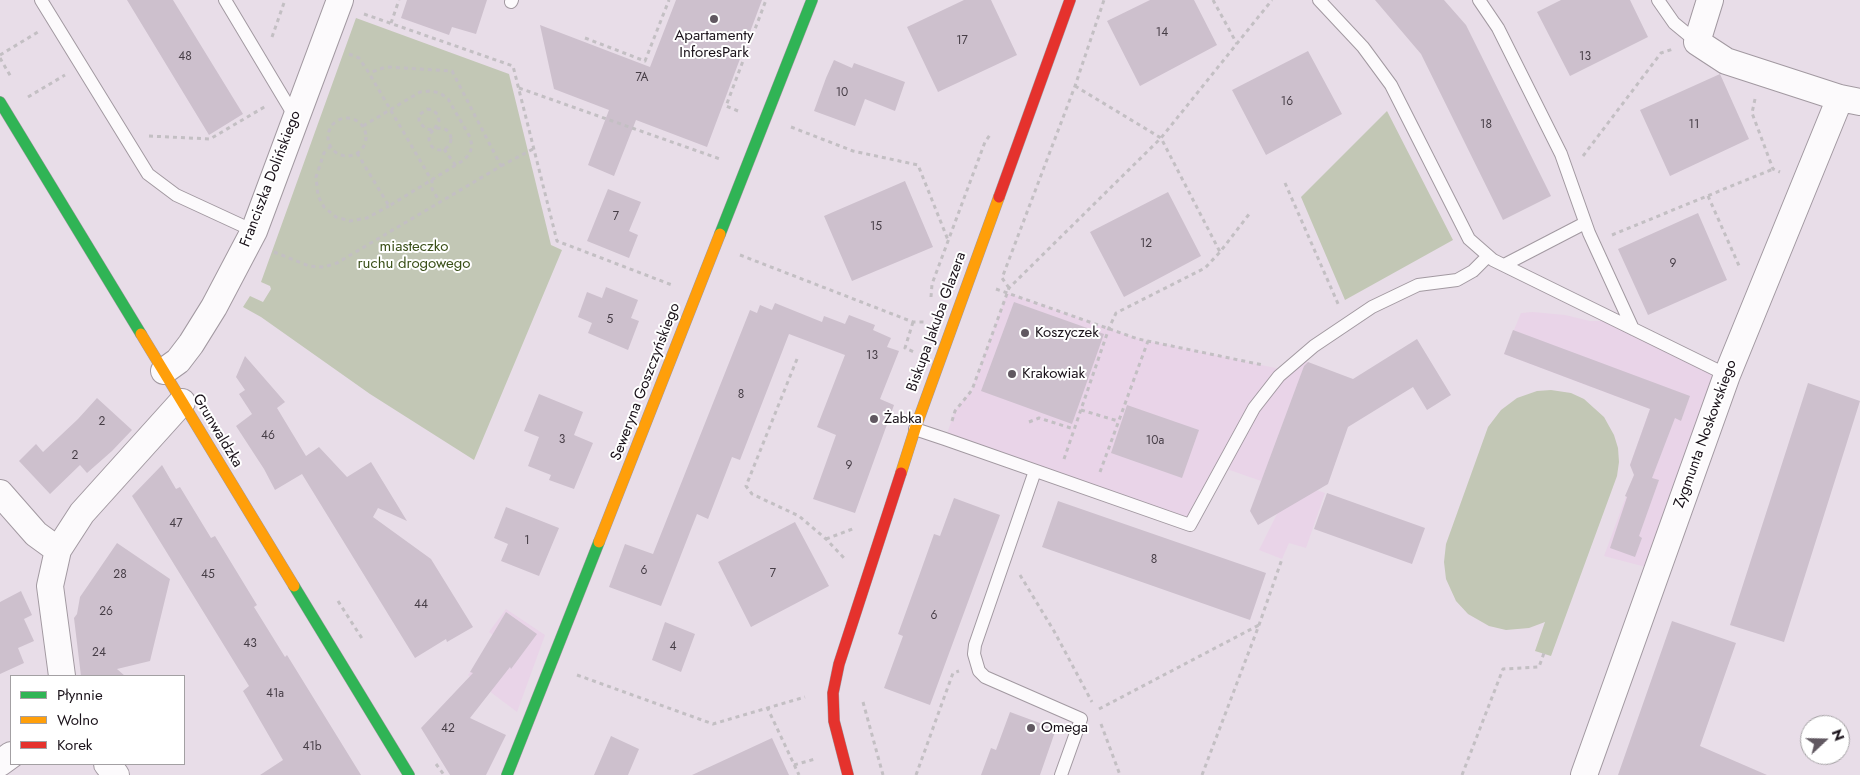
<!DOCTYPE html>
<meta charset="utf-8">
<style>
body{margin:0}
#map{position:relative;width:1860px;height:775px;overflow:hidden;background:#e8dde8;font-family:Jost,sans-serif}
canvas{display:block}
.legend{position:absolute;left:10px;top:675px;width:175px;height:90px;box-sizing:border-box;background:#fff;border:1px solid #a3a0a3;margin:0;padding:6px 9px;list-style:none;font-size:15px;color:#191119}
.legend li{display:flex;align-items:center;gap:10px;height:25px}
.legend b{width:25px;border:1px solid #a3a0a3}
.north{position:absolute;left:1800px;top:715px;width:50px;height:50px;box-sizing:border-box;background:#fff;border:1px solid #a3a0a3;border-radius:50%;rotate:69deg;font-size:14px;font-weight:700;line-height:20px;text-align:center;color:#191119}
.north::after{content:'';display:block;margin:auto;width:18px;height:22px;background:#615861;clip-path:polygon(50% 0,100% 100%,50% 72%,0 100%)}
</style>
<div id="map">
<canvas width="1860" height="775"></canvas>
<ul class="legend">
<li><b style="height:6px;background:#30b455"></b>Płynnie</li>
<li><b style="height:6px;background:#ff9f0a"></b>Wolno</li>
<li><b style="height:6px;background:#e5322d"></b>Korek</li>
</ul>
<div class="north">N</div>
</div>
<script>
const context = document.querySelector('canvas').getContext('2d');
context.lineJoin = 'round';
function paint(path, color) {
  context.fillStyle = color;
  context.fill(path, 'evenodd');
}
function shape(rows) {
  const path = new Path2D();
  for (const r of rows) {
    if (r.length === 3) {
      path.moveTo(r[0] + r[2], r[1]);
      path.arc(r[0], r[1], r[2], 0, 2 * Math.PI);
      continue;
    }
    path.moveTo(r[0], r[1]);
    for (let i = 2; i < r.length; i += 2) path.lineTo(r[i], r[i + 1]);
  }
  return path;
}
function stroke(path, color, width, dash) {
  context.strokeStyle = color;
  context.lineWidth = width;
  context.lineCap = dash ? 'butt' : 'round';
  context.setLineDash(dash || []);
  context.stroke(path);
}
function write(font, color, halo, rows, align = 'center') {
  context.font = font + ' Jost,sans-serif';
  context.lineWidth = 4;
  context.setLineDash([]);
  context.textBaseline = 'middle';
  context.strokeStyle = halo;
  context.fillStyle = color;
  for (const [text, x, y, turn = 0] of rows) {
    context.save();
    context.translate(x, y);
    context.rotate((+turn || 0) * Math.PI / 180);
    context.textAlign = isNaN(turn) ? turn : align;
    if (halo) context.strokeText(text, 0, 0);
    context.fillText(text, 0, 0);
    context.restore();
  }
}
paint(shape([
 [1007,293,1138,339,1285,370,1305,361,1330,371,1261,481,1221,467,1190,525,945,439,955,411,972,390],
 [1533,312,1565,315,1590,321,1614,321,1727,375,1657,570,1604,556,1635,472,1632,470,1630,465,1650,409,1504,354,1521,313],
 [1290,481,1325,493,1306,548,1289,543,1282,559,1259,550,1283,502],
 [506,609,545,635,517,712,468,675,499,640,489,632]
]), '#e9d4e8');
paint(shape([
 [356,18,509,74,551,245,562,250,474,460,370,394,261,317,243,307,250,296,263,302,271,289,270,286,261,282],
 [1387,111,1453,240,1345,300,1301,197],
 [1551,390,1571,393,1584,399,1604,417,1614,435,1618,448,1619,462,1617,476,1551,656,1535,651,1545,622,1529,628,1506,630,1489,626,1468,614,1456,601,1446,579,1444,562,1446,544,1488,427,1501,410,1517,398,1537,391]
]), '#c2c7b5');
paint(shape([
 [127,0,173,0,243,114,209,135],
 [407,0,487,0,476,34,452,27,449,35,401,18],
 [676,0,762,0,707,147,636,120,614,176,588,165,609,110,554,89,540,25,650,67],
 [964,0,991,0,1017,55,938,92,907,27],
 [1150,0,1194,0,1217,45,1140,86,1107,21],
 [1375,0,1444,0,1466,25,1551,196,1503,220,1421,54],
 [1561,0,1630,0,1648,37,1570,76,1537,12],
 [1308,51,1342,114,1266,155,1232,90],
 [834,60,852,68,854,63,905,82,895,111,865,99,855,126,814,111,826,78],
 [1720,74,1749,139,1670,176,1640,110],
 [905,181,933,247,852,281,824,216],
 [608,189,641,202,629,231,638,235,629,258,587,241],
 [1168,192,1201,256,1124,297,1090,232],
 [1698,213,1727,280,1648,315,1618,249],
 [606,287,638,300,631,318,639,321,628,350,588,333,592,323,578,317,587,292,602,298],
 [1014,302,1104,334,1072,424,981,391],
 [775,303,822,322,824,316,845,324,849,315,875,325,873,330,891,338,887,347,899,351,880,399,894,405,855,513,813,499,836,435,817,427,845,355,789,334,740,460,732,457,708,519,697,514,661,606,609,587,625,544,653,554,750,310,757,313,760,305,772,310],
 [1513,330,1690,396,1681,421,1675,418,1652,478,1659,480,1639,536,1642,538,1635,557,1610,548,1627,497,1625,496,1634,475,1630,465,1650,409,1504,354],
 [1417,339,1451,395,1427,410,1413,387,1348,427,1328,484,1258,525,1250,511,1304,366,1308,362,1353,379],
 [245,356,285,402,277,408,306,456,319,447,347,477,371,462,407,521,378,508,373,517,431,559,473,627,447,642,446,639,415,658,302,474,275,490,264,469,236,426,252,414,239,394,245,390,236,377],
 [1808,383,1860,401,1784,642,1730,625],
 [539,394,583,412,574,435,593,443,574,489,549,480,551,475,528,466,539,437,524,431],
 [97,398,132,430,112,451,87,473,80,465,50,494,19,461,36,444,43,452,78,419],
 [1127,405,1199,430,1182,478,1111,453],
 [162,465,176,489,180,487,211,538,215,536,257,605,254,607,285,657,287,655,361,775,260,775,283,760,243,691,249,686,132,496],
 [1327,493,1425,528,1412,564,1314,529],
 [954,498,1000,515,930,705,884,688,903,636,898,634,919,576,934,534,940,536],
 [1058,501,1266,573,1250,620,1042,547],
 [506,507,559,528,539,576,501,561,508,544,494,538],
 [795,522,829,586,751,627,718,562],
 [117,543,170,579,150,661,117,669,125,676,81,676,74,618,77,614,80,597],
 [21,591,32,615,24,619,34,641,18,648,24,663,0,674,0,602],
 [506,612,537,634,511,669,510,667,470,718,506,735,486,775,450,775,421,728,473,673,470,672],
 [1672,621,1736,643,1700,746,1767,775,1618,775],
 [665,622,695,634,681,672,652,660],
 [1010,712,1056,729,1040,775,981,775,991,748,996,750],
 [611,736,639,749,628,775,594,775],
 [772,738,789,775,692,775]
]), '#cdc0cd');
const lane = shape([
 [41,0,148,174,176,195,254,231],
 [225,0,295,117],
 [1319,0,1363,47,1391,85,1469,239,1493,260,1727,375],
 [1479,0,1498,28,1561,154,1589,233,1633,329],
 [1658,0,1674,23,1697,42],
 [511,2,512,0],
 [1504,265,1585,223],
 [915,429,945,439,1190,525,1254,408,1279,376,1314,346,1372,307,1418,285,1457,280,1473,271,1488,256],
 [1035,471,975,645,974,654,979,671,985,677,1081,719,1061,775]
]);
const street = shape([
 [1710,0,1697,42,1726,61,1840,98,1860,102],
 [164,371,178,361,191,344,214,307,254,231,340,0],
 [0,493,36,534,58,550],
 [62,676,50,586,58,550,82,513,182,402],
 [0,763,11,755],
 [107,764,116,775],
 [1584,775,1727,375,1840,98]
]);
const fast = shape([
 [0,102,141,334],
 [720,234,812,0],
 [294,586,409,775],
 [507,775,599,542]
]);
const slow = shape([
 [141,334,294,586],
 [901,473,915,429,999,197],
 [599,542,720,234]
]);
const jam = shape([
 [999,197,1070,0],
 [848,775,834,721,833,693,839,664,901,473]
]);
stroke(lane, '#a299a1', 14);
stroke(street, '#a299a1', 28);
stroke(fast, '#a299a1', 12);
stroke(slow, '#a299a1', 12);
stroke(jam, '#a299a1', 12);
stroke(shape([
 [1213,0,1237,44],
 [364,14,513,66,557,241,672,285],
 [391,23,399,0],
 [272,37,285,0],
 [585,38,645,61,669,0],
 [349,54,359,58,369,73,432,181,432,189,440,202],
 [0,55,38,32],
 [0,58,11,77],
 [1075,86,1161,138,1220,252],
 [519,88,720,159],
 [28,97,65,75],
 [1755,99,1752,113,1773,169,1780,172],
 [427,109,433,110,438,115,439,121,434,130,426,129,419,122,419,115,427,109],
 [738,111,726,106,766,0],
 [347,137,19],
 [791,127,853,151,918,165,948,240],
 [440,139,11],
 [149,136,210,139,266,106],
 [331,146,324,153,316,177,318,196,324,207,336,217,350,221,367,218,389,206],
 [444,149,456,166],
 [357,153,389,206,464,160,470,153,472,146,470,137,448,99,440,93,431,91,420,92,363,126],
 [1583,156,1661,53,1673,49],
 [501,166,533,149],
 [1285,183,1339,306],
 [1708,196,1740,268],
 [1612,235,1773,169],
 [274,252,309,266,324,267,337,263,501,166,452,71,386,67,369,73],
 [740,255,913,322,924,322],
 [1009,288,1002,278,1075,86,1104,0],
 [996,289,1138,339,1263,365],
 [931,297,932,284,985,142,990,135],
 [913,322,905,348,914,352],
 [797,359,746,486,752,494,799,516,826,539,844,558],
 [1081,410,1118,421],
 [952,421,955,411,972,390,1009,288,1161,138,1272,0],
 [1029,422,1039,418,1074,429],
 [1064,459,1109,328,1116,313,1205,268,1220,252,1250,213],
 [1100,472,1148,341],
 [826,539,855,528],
 [1020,575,1054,631,1092,702],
 [338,601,363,640],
 [577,675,713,724,805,697],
 [863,702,883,775],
 [767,707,799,775],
 [1099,709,1259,625],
 [1101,724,1120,775],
 [436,764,444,775],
 [794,765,815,759],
 [916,775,953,673,959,671],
 [1202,775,1259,625,1282,559],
 [1462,775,1503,669,1539,667,1544,653]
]), '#c3bfc3', 3, [4, 4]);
stroke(lane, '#fcfafc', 12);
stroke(street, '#fcfafc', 26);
stroke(fast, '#30b455', 11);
stroke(slow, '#ff9f0a', 11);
stroke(jam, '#e5322d', 11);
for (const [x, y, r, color] of [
 [714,19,5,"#615861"],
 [1025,333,5,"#615861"],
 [1012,374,5,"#615861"],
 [874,419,5,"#615861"],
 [1031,728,5,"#615861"]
]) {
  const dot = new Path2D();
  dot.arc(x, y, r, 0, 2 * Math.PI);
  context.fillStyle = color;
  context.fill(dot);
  stroke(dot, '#fff', 2);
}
write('12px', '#463d46', null, [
 ["14",1162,33],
 ["17",962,41],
 ["48",185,57],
 ["13",1585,57],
 ["7A",642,78],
 ["10",842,93],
 ["16",1287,102],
 ["18",1486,125],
 ["11",1694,125],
 ["7",616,217],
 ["15",876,227],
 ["12",1146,244],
 ["9",1673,264],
 ["5",610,320],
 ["13",872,356],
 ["8",741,395],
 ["2",102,422],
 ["46",268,436],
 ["3",562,440],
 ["10a",1155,441],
 ["2",75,456],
 ["9",849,466],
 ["47",176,524],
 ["1",527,541],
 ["8",1154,560],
 ["6",644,571],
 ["7",773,574],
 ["28",120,575],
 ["45",208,575],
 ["44",421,605],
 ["26",106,612],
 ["6",934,616],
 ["43",250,644],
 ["4",673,647],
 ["24",99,653],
 ["41a",275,694],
 ["42",448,729],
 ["41b",312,747]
]);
write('15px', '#191119', '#fff', [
 ["Apartamenty",714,36,"center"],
 ["InforesPark",714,53,"center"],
 ["Koszyczek",1035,333],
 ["Krakowiak",1022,374],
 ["Żabka",884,419],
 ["Omega",1041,728]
], 'left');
write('15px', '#191119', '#fff', [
 ["Franciszka Dolińskiego",271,179,-69],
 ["Biskupa Jakuba Glazera",937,322,-70],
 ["Seweryna Goszczyńskiego",646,382,-69],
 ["Grunwaldzka",217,431,59],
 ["Zygmunta Noskowskiego",1706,434,-70]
]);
write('15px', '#3a4f18', '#fff', [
 ["miasteczko",414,247],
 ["ruchu drogowego",414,264]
]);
</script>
